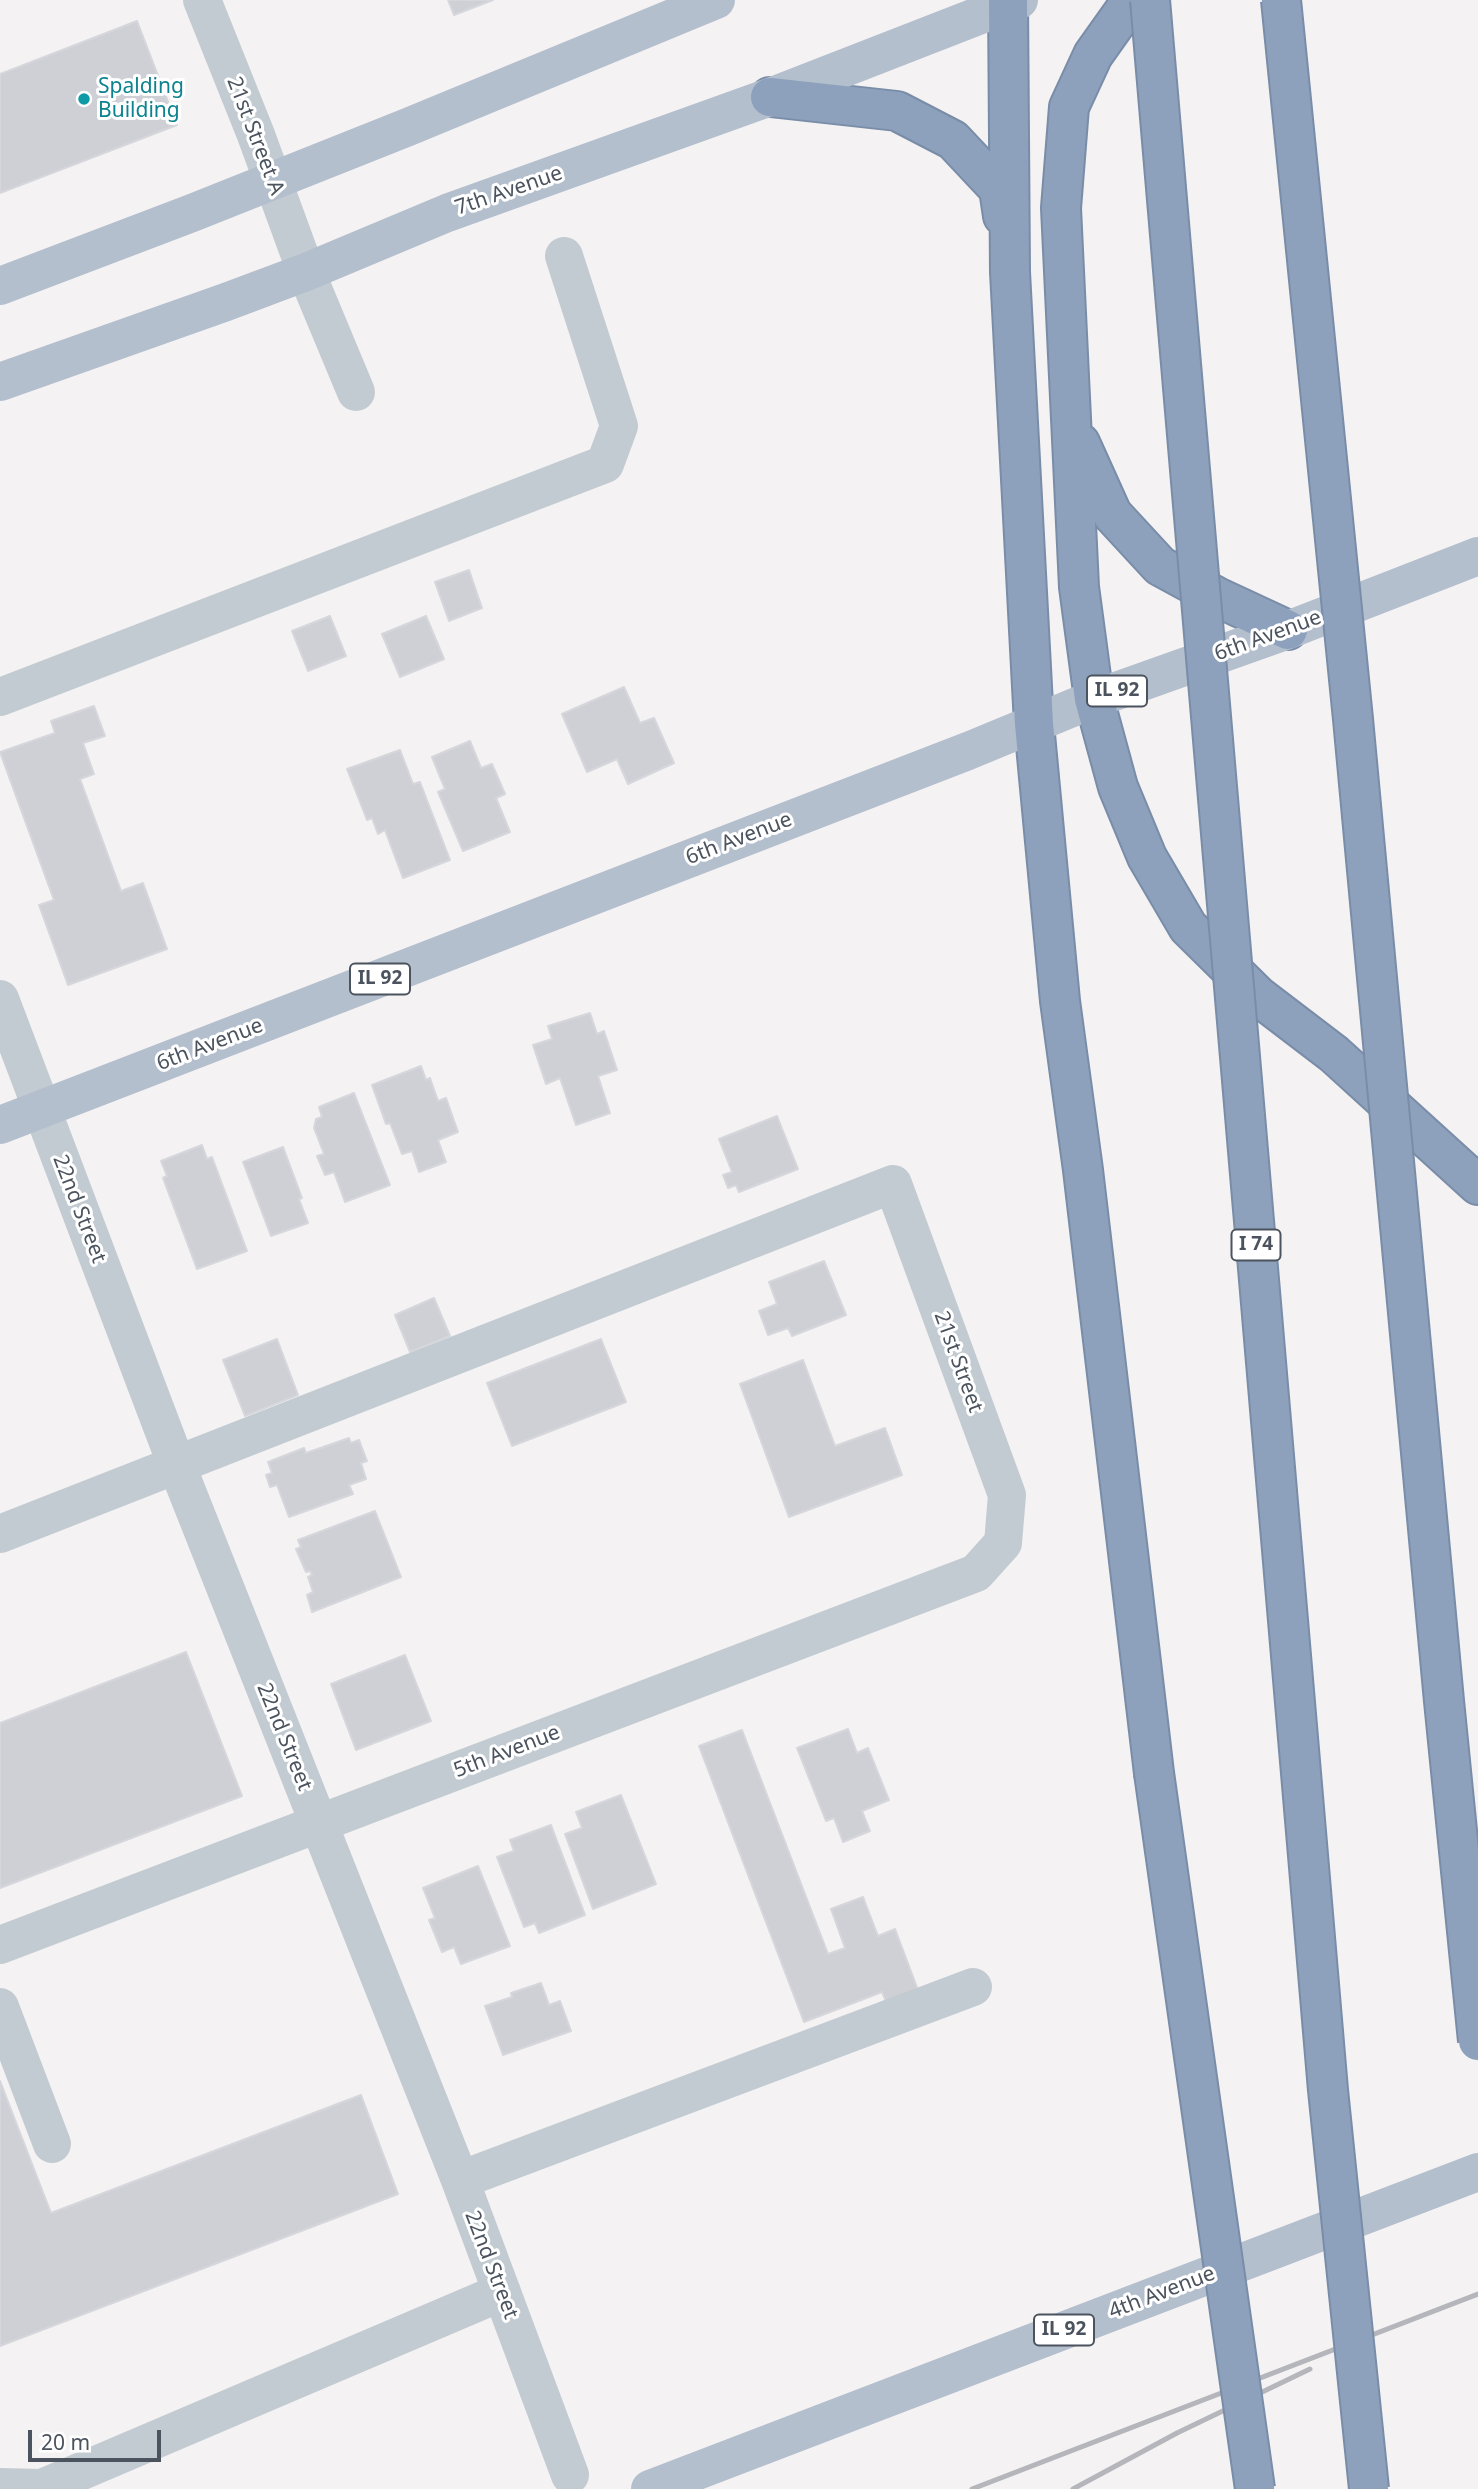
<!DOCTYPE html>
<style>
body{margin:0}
#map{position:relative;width:1478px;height:2489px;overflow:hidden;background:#f4f2f2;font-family:"Noto Sans",sans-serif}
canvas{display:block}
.scale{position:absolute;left:28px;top:2430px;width:133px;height:32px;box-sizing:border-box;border:4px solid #4b535e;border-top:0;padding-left:9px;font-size:21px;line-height:24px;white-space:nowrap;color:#4b535e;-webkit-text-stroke:5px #fff;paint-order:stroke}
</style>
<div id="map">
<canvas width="1478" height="2489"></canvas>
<div class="scale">20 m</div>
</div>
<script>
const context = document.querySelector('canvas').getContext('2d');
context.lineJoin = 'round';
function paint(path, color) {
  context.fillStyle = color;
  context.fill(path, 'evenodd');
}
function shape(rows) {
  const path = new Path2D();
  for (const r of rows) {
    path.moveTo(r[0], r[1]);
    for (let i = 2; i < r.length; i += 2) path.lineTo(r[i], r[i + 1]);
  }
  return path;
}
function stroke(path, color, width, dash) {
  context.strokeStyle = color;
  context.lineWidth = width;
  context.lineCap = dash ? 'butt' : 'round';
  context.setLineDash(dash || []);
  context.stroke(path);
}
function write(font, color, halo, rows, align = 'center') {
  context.font = font + ' "Noto Sans",sans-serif';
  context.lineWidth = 6;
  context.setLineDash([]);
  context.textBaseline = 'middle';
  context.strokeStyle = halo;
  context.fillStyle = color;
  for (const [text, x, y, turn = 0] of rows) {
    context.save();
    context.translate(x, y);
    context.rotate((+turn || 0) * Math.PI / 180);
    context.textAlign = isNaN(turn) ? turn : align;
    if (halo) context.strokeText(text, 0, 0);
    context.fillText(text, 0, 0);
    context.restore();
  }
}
const building = shape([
 [448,0,493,0,454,15,448,0],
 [137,21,177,125,0,193,0,74,137,21],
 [469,570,482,608,449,621,435,582,469,570],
 [330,616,346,656,308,671,292,631,330,616],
 [426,616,444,659,400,677,382,634,426,616],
 [624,687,640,723,654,718,674,763,628,784,617,759,587,772,562,714,624,687],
 [94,706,105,736,83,743,94,774,80,779,121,891,143,883,167,949,68,985,39,905,54,900,0,752,55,733,51,721,94,706],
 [470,741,481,768,492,764,505,794,496,798,510,832,463,851,438,792,445,789,432,757,470,741],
 [400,750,413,784,420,782,450,860,403,878,385,830,378,834,372,818,367,820,347,769,400,750],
 [590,1013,597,1034,604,1031,617,1070,598,1076,610,1113,576,1125,560,1078,546,1084,533,1045,552,1039,548,1026,590,1013],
 [421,1066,426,1080,430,1078,438,1101,446,1098,458,1132,438,1140,446,1162,419,1172,412,1151,402,1154,390,1123,386,1124,372,1085,421,1066],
 [354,1093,390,1185,345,1202,334,1172,325,1175,317,1156,324,1154,314,1128,316,1119,322,1117,319,1107,354,1093],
 [777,1116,798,1169,739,1192,736,1185,728,1188,723,1175,732,1172,719,1139,777,1116],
 [202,1145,207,1159,212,1157,247,1251,197,1269,163,1178,167,1176,161,1161,202,1145],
 [283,1147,302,1198,299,1199,308,1223,271,1236,243,1162,283,1147],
 [824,1261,846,1315,792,1336,788,1328,768,1335,759,1311,777,1304,769,1282,824,1261],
 [434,1298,450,1336,410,1352,395,1315,434,1298],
 [277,1339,298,1395,245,1416,223,1360,277,1339],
 [601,1339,626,1402,512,1446,487,1383,601,1339],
 [803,1360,835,1446,885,1428,902,1475,789,1517,740,1384,803,1360],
 [349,1438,351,1443,359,1440,367,1461,361,1463,366,1479,349,1485,353,1494,289,1517,277,1485,270,1487,266,1475,272,1473,268,1462,304,1448,306,1453,349,1438],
 [375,1511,401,1577,312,1612,307,1595,313,1592,308,1577,312,1575,310,1571,306,1572,296,1549,301,1547,298,1540,375,1511],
 [186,1652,242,1796,0,1888,0,1723,186,1652],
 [405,1655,431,1721,356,1750,331,1684,405,1655],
 [848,1729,857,1753,868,1748,889,1800,862,1811,870,1831,843,1842,834,1818,826,1821,797,1748,848,1729],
 [742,1730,828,1954,845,1948,831,1909,863,1897,878,1936,895,1929,918,1990,886,2002,882,1992,804,2022,699,1746,742,1730],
 [621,1795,656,1884,593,1909,565,1834,582,1828,576,1812,621,1795],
 [551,1825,585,1915,539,1933,535,1923,524,1927,497,1857,514,1851,510,1840,551,1825],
 [478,1866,510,1946,461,1964,454,1947,442,1952,429,1920,435,1918,423,1888,478,1866],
 [541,1983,549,2005,560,2001,571,2031,503,2055,485,2006,512,1997,511,1993,541,1983],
 [0,2081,51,2213,361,2095,398,2194,0,2346,0,2081]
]);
paint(building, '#cfd0d5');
stroke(building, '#d6d7dc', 2);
const highway = shape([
 [1008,0,1010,272,1034,724,1060,1001,1083,1170,1154,1773],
 [1132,0,1093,55,1069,107,1061,208,1079,587,1094,699,1118,787,1147,857,1188,927,1258,996,1334,1054,1478,1185],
 [770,97,897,111,953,140,999,189,1003,216],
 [1080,443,1112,514,1160,566,1217,597,1288,630]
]);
stroke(highway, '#798ca8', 42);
stroke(shape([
 [202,0,256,135,306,272,356,392],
 [0,697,605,464,619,426,564,256],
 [0,999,177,1466,460,2180,570,2475],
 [0,1534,893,1184,1007,1495,1003,1543,976,1573,0,1945],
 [0,2007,52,2144],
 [460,2180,973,1987],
 [0,2487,42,2488,502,2292]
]), '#c3cbd2', 38);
stroke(shape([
 [0,286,192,213,408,127,716,0],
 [0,382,226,302,306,272,447,213,770,97,1019,0],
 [0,1125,968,751,1094,699,1288,630,1478,556],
 [650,2489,1478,2172]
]), '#b4bfce', 38);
stroke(highway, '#8da1bc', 38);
stroke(shape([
 [972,2489,1478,2294],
 [1073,2489,1177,2433,1310,2369]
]), '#b4b6bb', 5);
const highwayBridge = shape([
 [1150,0,1328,2090,1369,2489],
 [1281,0,1353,719,1444,1701,1478,2041],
 [1154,1773,1255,2489]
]);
stroke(highwayBridge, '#798ca8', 42, []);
stroke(highwayBridge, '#8da1bc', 38);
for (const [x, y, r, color] of [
 [84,99,7,"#0f9aa8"]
]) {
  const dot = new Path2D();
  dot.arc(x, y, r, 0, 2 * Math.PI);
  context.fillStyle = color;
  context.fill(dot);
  stroke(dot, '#fff', 2.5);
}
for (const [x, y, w] of [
 [1117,691,60],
 [380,979,60],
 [1256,1245,49],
 [1064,2330,60]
]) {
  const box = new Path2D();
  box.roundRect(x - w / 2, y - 15.5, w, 31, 5);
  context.fillStyle = '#fff';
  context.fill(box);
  stroke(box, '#4b535e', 2);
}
write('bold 19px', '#4b535e', null, [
 ["IL 92",1117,691],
 ["IL 92",380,979],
 ["I 74",1256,1245],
 ["IL 92",1064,2330]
]);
write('21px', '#0d838f', '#fff', [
 ["Spalding",98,87],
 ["Building",98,111]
], 'left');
write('21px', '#4b535e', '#fff', [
 ["21st Street A",255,136,69],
 ["7th Avenue",509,191,-19],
 ["6th Avenue",1268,636,-20],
 ["6th Avenue",739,839,-21],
 ["6th Avenue",210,1045,-21],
 ["22nd Street",79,1209,69],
 ["21st Street",958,1362,70],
 ["22nd Street",284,1737,68],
 ["5th Avenue",507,1752,-21],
 ["22nd Street",491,2265,69],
 ["4th Avenue",1162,2293,-21]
]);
</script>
